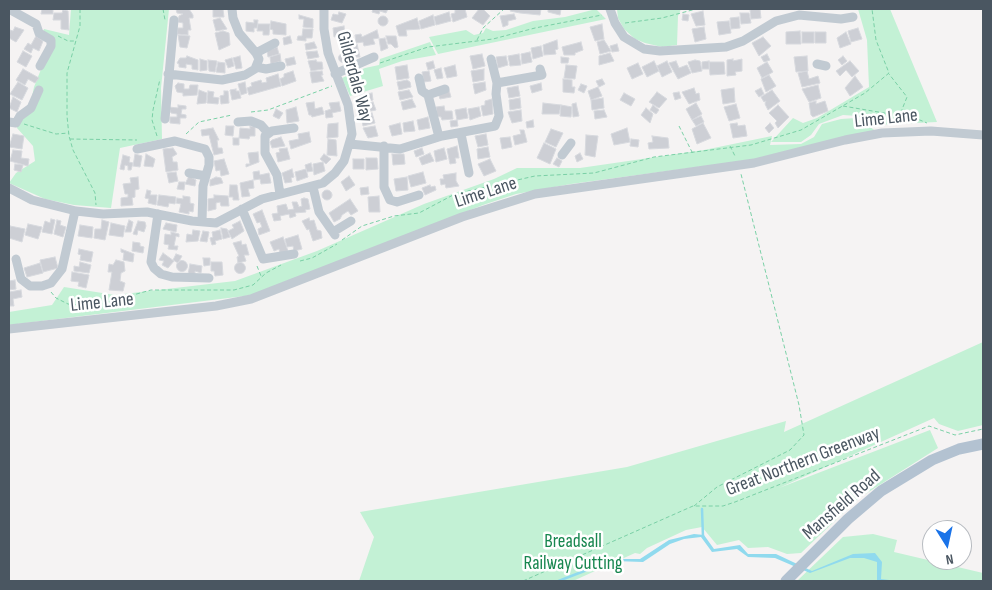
<!DOCTYPE html>
<style>
body{margin:0}
#map{position:relative;width:992px;height:590px;overflow:hidden;background:#f5f3f3;font-family:"Sofia Sans Condensed",sans-serif}
canvas{display:block}
.frame{position:absolute;inset:0;border:10px solid #4a5661;pointer-events:none}
.north{position:absolute;left:922px;top:520px;width:50px;height:50px;box-sizing:border-box;background:#fff;border:1px solid #b7bbc0;border-radius:50%;rotate:170deg;font-size:14px;font-weight:700;line-height:20px;text-align:center;color:#4a5661}
.north::after{content:'';display:block;margin:auto;width:18px;height:22px;background:#1a73e8;clip-path:polygon(50% 0,100% 100%,50% 72%,0 100%)}
</style>
<div id="map">
<canvas width="992" height="590"></canvas>
<div class="frame"></div>
<div class="north">N</div>
</div>
<script>
const context = document.querySelector('canvas').getContext('2d');
context.lineJoin = 'round';
function paint(path, color) {
  context.fillStyle = color;
  context.fill(path, 'evenodd');
}
function shape(rows) {
  const path = new Path2D();
  for (const r of rows) {
    if (r.length === 3) {
      path.moveTo(r[0] + r[2], r[1]);
      path.arc(r[0], r[1], r[2], 0, 2 * Math.PI);
      continue;
    }
    path.moveTo(r[0], r[1]);
    for (let i = 2; i < r.length; i += 2) path.lineTo(r[i], r[i + 1]);
  }
  return path;
}
function stroke(path, color, width, dash) {
  context.strokeStyle = color;
  context.lineWidth = width;
  context.lineCap = dash ? 'butt' : 'round';
  context.setLineDash(dash || []);
  context.stroke(path);
}
function write(font, color, halo, rows, align = 'center') {
  context.font = font + ' "Sofia Sans Condensed",sans-serif';
  context.lineWidth = 5;
  context.setLineDash([]);
  context.textBaseline = 'middle';
  context.strokeStyle = halo;
  context.fillStyle = color;
  for (const [text, x, y, turn = 0] of rows) {
    context.save();
    context.translate(x, y);
    context.rotate((+turn || 0) * Math.PI / 180);
    context.textAlign = isNaN(turn) ? turn : align;
    if (halo) context.strokeText(text, 0, 0);
    context.fillText(text, 0, 0);
    context.restore();
  }
}
paint(shape([
 [71,9,169,9,161,88,162,139,120,148,111,208,74,205,45,199,9,183,16,173,35,161,33,146,17,128,18,115,30,106,34,87,53,39,43,32,44,29,69,35],
 [596,9,606,19,438,54,429,37,466,30,474,35,483,33,486,28,493,31,506,30,533,21,565,17],
 [617,9,681,9,678,16,677,45,662,47,645,43,635,39,624,29,618,18],
 [858,9,890,9,937,122,874,125,858,116,843,115,819,124,811,135,801,142,771,142,793,118,803,123,817,118,869,87,867,40],
 [430,42,436,55,402,61,379,69,383,86,350,96,342,78,365,68,379,65,380,59],
 [856,118,876,131,764,158,571,184,516,194,483,205,253,295,9,325,9,312,52,305,64,287,115,295,235,281,317,251,424,204,494,179,517,168,580,168,704,150,772,136,770,145,801,144,814,137,822,124,841,119],
 [983,342,983,425,958,431,939,424,934,418,779,488,930,430,938,448,859,498,801,553,787,554,768,547,748,548,739,540,717,545,702,527,686,530,647,548,640,554,635,553,573,581,359,581,374,537,360,512,627,467,786,421,784,432],
 [873,534,897,540,894,552,983,573,983,581,798,580,843,537]
]), '#c3f1d5');
paint(shape([
 [694,534,704,535,714,549,740,545,748,554,776,554,812,571,853,554,875,553,882,562,881,579,897,581,877,581,877,562,864,558,850,558,810,573,775,558,748,557,737,549,712,552,701,537,684,539,670,544,643,562,614,561,562,581,555,581,611,559,640,559,669,540]
]), '#90daee');
stroke(shape([
 [702,509,703,537]
]), '#90daee', 2.5);
const building = shape([
 [42,9,53,9,53,14,41,14,42,9],
 [176,9,189,9,193,15,193,18,189,18,191,30,188,30,188,35,177,34,178,28,183,28,183,23,178,22,179,16,183,14,177,13,176,9],
 [213,9,223,9,224,17,213,17,213,9],
 [373,9,388,9,386,13,380,11,379,14,372,12,373,9],
 [465,9,467,17,453,22,451,14,455,13,455,10,465,9],
 [479,9,483,9,490,16,483,25,472,18,479,9],
 [511,9,541,9,540,15,520,13,510,11,511,9],
 [548,9,561,9,560,15,548,12,548,9],
 [750,9,760,9,761,18,751,19,750,9],
 [63,10,68,11,69,30,61,29,61,20,53,20,54,13,62,13,63,10],
 [703,11,705,25,696,26,691,14,703,11],
 [339,12,346,14,342,23,331,20,333,14,338,15,339,12],
 [449,12,451,21,436,25,434,17,449,12],
 [740,13,749,13,751,23,741,24,740,13],
 [514,14,516,19,508,21,508,25,503,27,500,16,514,14],
 [683,14,689,15,688,21,682,20,683,14],
 [299,15,313,19,313,28,303,27,304,19,299,19,299,15],
 [433,15,435,25,421,29,419,21,433,15],
 [383,21,5],
 [739,17,740,28,731,29,730,18,739,17],
 [220,18,227,29,216,31,213,20,220,18],
 [417,18,420,29,406,30,407,36,399,36,396,26,417,18],
 [254,20,258,20,257,28,254,28,254,32,246,31,246,22,254,23,254,20],
 [271,21,286,24,286,35,273,34,273,30,270,29,271,21],
 [729,21,731,33,719,35,717,22,729,21],
 [258,24,270,24,269,35,263,35,263,31,257,31,258,24],
 [602,24,604,39,595,41,590,27,602,24],
 [344,26,345,35,334,37,333,28,344,26],
 [15,27,24,30,16,42,9,38,10,30,13,31,15,27],
 [704,27,706,39,695,42,692,29,704,27],
 [858,28,862,39,851,42,848,31,858,28],
 [303,29,313,29,312,38,306,38,306,41,297,40,298,36,302,36,303,29],
 [377,30,379,38,373,39,375,44,364,46,363,42,356,43,355,35,361,34,362,37,377,30],
 [223,31,229,33,230,45,219,50,215,33,223,31],
 [800,31,801,44,786,44,786,32,800,31],
 [802,32,814,32,814,43,802,43,802,32],
 [815,32,826,32,826,43,815,43,815,32],
 [846,32,851,44,840,48,837,38,846,32],
 [178,35,190,36,187,48,180,47,178,35],
 [36,36,43,41,39,51,33,48,31,53,24,49,28,43,31,45,36,36],
 [290,36,292,43,284,45,283,38,290,36],
 [386,36,396,36,398,47,395,48,391,44,388,44,386,36],
 [763,37,771,46,759,56,752,43,763,37],
 [385,38,388,48,381,51,379,39,385,38],
 [557,40,558,49,555,50,556,54,544,55,543,45,557,40],
 [604,40,611,51,600,54,597,42,604,40],
 [314,42,317,48,306,50,305,44,314,42],
 [581,42,583,50,575,53,575,55,564,55,562,47,581,42],
 [348,43,348,45,357,44,360,57,351,57,345,44,348,43],
 [617,44,619,51,612,52,610,46,617,44],
 [541,46,543,56,533,59,531,48,541,46],
 [277,47,279,54,268,57,267,51,277,47],
 [23,51,32,56,26,67,17,62,23,51],
 [317,51,319,57,308,59,306,52,317,51],
 [530,52,532,62,522,64,521,54,530,52],
 [610,53,614,61,599,65,599,56,610,53],
 [343,58,4.5],
 [280,54,281,61,271,64,270,57,280,54],
 [482,54,485,66,473,69,470,56,482,54],
 [519,54,521,65,510,66,508,56,519,54],
 [767,54,770,60,764,62,761,57,767,54],
 [187,56,198,60,198,70,192,69,192,65,186,64,186,68,179,67,179,64,177,63,180,58,186,58,187,56],
 [240,56,242,68,236,69,233,58,240,56],
 [506,56,508,65,498,68,496,57,506,56],
 [807,56,808,71,796,72,794,57,807,56],
 [843,56,847,61,842,65,838,60,843,56],
 [294,57,296,64,287,66,285,59,294,57],
 [561,57,569,58,568,63,561,63,561,57],
 [232,58,234,66,228,68,225,60,232,58],
 [200,59,207,61,207,70,200,71,200,59],
 [733,59,733,61,742,59,742,71,735,72,736,75,727,76,727,60,733,59],
 [208,60,217,61,215,72,209,71,208,60],
 [316,60,317,62,322,62,323,69,311,71,308,61,316,60],
 [695,60,700,61,702,71,692,73,688,62,695,60],
 [433,61,435,68,428,70,426,63,433,61],
 [654,61,659,71,647,77,642,67,654,61],
 [667,61,672,72,662,77,657,66,667,61],
 [676,61,679,68,687,65,691,73,678,79,669,63,676,61],
 [709,61,709,69,702,69,702,62,709,61],
 [850,61,859,71,852,77,846,70,840,76,836,71,850,61],
 [218,62,225,63,225,73,216,72,218,62],
 [709,62,724,62,725,74,710,75,709,62],
 [767,62,773,72,762,78,757,68,767,62],
 [638,63,643,74,632,79,627,68,638,63],
 [407,65,409,78,397,80,395,67,407,65],
 [455,65,457,76,447,78,444,68,455,65],
 [566,65,577,66,575,79,564,78,566,65],
 [441,68,443,78,437,79,434,70,441,68],
 [23,69,39,78,35,83,28,79,25,85,16,80,23,69],
 [484,69,484,80,473,82,471,71,484,69],
 [293,71,296,81,282,86,280,79,284,77,284,74,293,71],
 [322,71,323,75,321,75,324,81,312,83,310,72,322,71],
 [429,71,431,81,424,82,422,72,429,71],
 [807,71,809,79,818,76,820,83,802,87,798,73,807,71],
 [278,74,281,86,249,95,247,88,252,86,251,83,261,80,262,83,267,82,266,78,278,74],
 [769,75,776,86,766,92,761,79,769,75],
 [855,76,863,87,850,96,845,88,855,76],
 [563,79,572,80,572,87,575,87,574,93,563,92,563,79],
 [602,79,605,84,599,87,596,81,602,79],
 [407,80,410,82,411,87,399,90,397,82,407,80],
 [18,82,28,88,22,100,10,94,18,82],
 [245,82,247,93,241,95,238,84,245,82],
 [485,82,486,90,475,94,473,84,485,82],
 [178,83,184,84,184,89,189,89,190,85,198,85,197,95,183,96,183,93,177,92,175,86,178,83],
 [541,83,542,90,532,93,530,86,541,83],
 [581,84,587,86,584,93,578,90,581,84],
 [818,85,821,98,809,102,802,89,818,85],
 [518,86,520,96,509,98,507,88,518,86],
 [598,87,602,96,591,100,588,91,598,87],
 [694,88,696,94,699,93,700,100,689,104,682,92,694,88],
 [734,88,735,102,723,104,721,90,734,88],
 [761,88,764,94,759,97,755,91,761,88],
 [236,89,236,91,239,91,241,98,232,100,230,90,236,89],
 [199,90,207,93,206,103,197,104,199,90],
 [409,90,413,97,400,100,398,92,409,90],
 [449,90,451,97,440,99,438,93,449,90],
 [772,90,780,101,768,110,765,104,766,101,764,102,761,97,772,90],
 [208,91,214,92,213,97,219,98,218,104,207,103,208,91],
 [224,91,228,91,229,103,221,104,220,96,224,95,224,91],
 [657,92,667,99,659,108,649,102,657,92],
 [679,92,681,98,675,100,673,93,679,92],
 [372,93,373,100,360,103,360,95,372,93],
 [624,93,635,99,631,106,620,100,624,93],
 [13,97,21,102,17,112,9,108,13,97],
 [520,98,521,108,510,110,509,100,520,98],
 [603,98,604,108,592,110,591,100,603,98],
 [412,99,416,107,403,110,401,102,412,99],
 [492,99,493,114,483,116,481,106,485,105,485,101,492,99],
 [816,101,816,104,825,101,828,111,813,117,811,115,809,103,816,101],
 [314,102,315,109,322,107,324,114,312,117,311,115,309,115,306,103,314,102],
 [339,102,341,111,332,113,333,117,326,118,325,111,331,109,329,103,339,102],
 [373,102,376,110,362,113,361,105,373,102],
 [543,103,561,105,559,114,542,114,543,103],
 [576,103,579,116,573,117,572,104,576,103],
 [696,103,702,114,692,120,686,109,696,103],
 [736,104,740,118,729,121,724,107,736,104],
 [178,105,186,106,186,109,182,109,181,114,186,115,186,118,180,118,180,124,170,123,170,117,177,117,177,114,171,113,169,107,178,108,178,105],
 [561,105,572,107,571,117,560,116,561,105],
 [653,105,659,110,656,114,650,110,653,105],
 [778,105,789,117,778,128,775,123,777,121,769,113,778,105],
 [444,106,445,111,452,111,453,119,442,120,441,117,437,116,436,107,444,106],
 [296,107,299,121,287,123,286,110,296,107],
 [479,107,481,116,470,120,468,109,479,107],
 [466,108,468,118,457,120,455,110,466,108],
 [646,108,653,114,650,123,641,115,646,108],
 [276,109,283,113,279,119,273,116,276,109],
 [521,110,522,121,512,123,508,112,521,110],
 [604,110,607,117,595,119,594,111,604,110],
 [372,113,375,123,363,126,361,116,372,113],
 [701,116,704,122,696,126,692,120,701,116],
 [428,117,430,128,419,130,417,120,428,117],
 [457,120,458,126,451,127,450,121,457,120],
 [533,120,534,127,527,128,526,122,533,120],
 [413,121,415,131,404,132,403,123,413,121],
 [338,123,338,137,327,138,328,124,338,123],
 [400,123,402,134,392,136,389,126,400,123],
 [703,123,711,138,697,144,692,129,703,123],
 [737,123,738,126,745,125,747,136,733,138,730,124,737,123],
 [770,123,774,128,769,133,765,128,770,123],
 [226,126,234,126,233,136,225,135,226,126],
 [250,126,255,127,255,136,250,136,249,139,239,138,240,128,250,129,250,126],
 [375,126,378,136,368,138,363,128,375,126],
 [213,128,219,140,217,140,218,148,222,148,223,153,214,155,209,135,202,136,201,130,213,128],
 [627,128,630,142,614,145,611,134,627,128],
 [551,129,563,133,556,147,545,142,551,129],
 [520,130,524,130,527,142,515,145,513,136,521,134,520,130],
 [309,132,311,142,291,149,289,141,299,139,298,134,309,132],
 [13,134,24,136,22,149,9,147,13,134],
 [486,134,488,145,478,147,475,136,486,134],
 [586,135,598,136,595,157,585,155,586,135],
 [652,136,668,138,669,148,649,149,648,143,653,142,652,136],
 [281,137,285,146,272,148,270,142,272,140,281,137],
 [510,137,512,147,502,149,500,138,510,137],
 [233,138,239,138,239,145,233,145,233,138],
 [328,139,336,140,337,156,327,155,328,139],
 [631,139,639,140,638,147,630,146,631,139],
 [544,143,556,149,550,164,537,158,544,143],
 [457,146,459,158,455,158,456,163,450,164,447,149,457,146],
 [488,147,490,157,478,159,477,149,488,147],
 [173,148,177,154,172,157,173,162,177,162,178,170,166,172,163,149,173,148],
 [287,148,290,159,278,162,276,153,280,152,279,149,287,148],
 [422,148,424,154,416,157,414,151,422,148],
 [444,148,447,159,436,162,434,151,444,148],
 [13,150,22,151,21,158,29,159,28,166,10,161,13,150],
 [258,152,259,162,246,167,246,164,250,164,248,153,258,152],
 [430,153,434,161,422,165,419,158,430,153],
 [580,153,583,159,577,162,575,156,580,153],
 [135,154,142,156,140,167,133,166,135,154],
 [146,154,155,159,153,167,144,166,146,154],
 [324,154,331,159,326,164,320,159,324,154],
 [392,154,404,154,405,164,393,165,392,154],
 [123,155,130,157,129,162,133,163,131,170,128,170,128,166,125,165,124,170,120,169,123,155],
 [366,158,377,158,378,169,366,170,366,158],
 [557,158,562,161,559,167,553,164,557,158],
 [224,159,229,174,221,176,220,170,216,171,214,161,224,159],
 [353,159,364,159,364,169,353,169,353,159],
 [490,159,496,171,484,176,478,164,490,159],
 [323,162,325,171,314,175,313,164,323,162],
 [311,163,313,171,307,172,305,165,311,163],
 [15,164,23,165,21,172,14,170,15,164],
 [292,169,294,177,291,178,292,182,285,183,282,173,292,169],
 [306,169,308,177,297,181,295,172,306,169],
 [259,171,260,175,269,173,271,183,261,184,260,179,254,180,253,172,259,171],
 [176,172,178,181,169,183,167,173,176,172],
 [423,172,426,183,411,187,408,176,423,172],
 [456,173,456,181,459,186,446,188,445,184,441,185,440,179,444,179,443,175,456,173],
 [189,176,196,180,195,186,185,184,189,176],
 [349,176,355,185,346,191,341,182,349,176],
 [138,177,139,189,135,190,135,197,132,198,133,205,121,206,121,198,128,197,128,194,125,194,123,184,131,183,130,178,138,177],
 [216,177,221,178,223,183,210,186,210,180,216,177],
 [407,177,408,190,396,191,394,179,407,177],
 [253,180,254,188,248,189,250,196,242,197,240,183,253,180],
 [179,182,185,182,184,190,177,189,179,182],
 [230,185,237,185,239,200,233,200,233,197,229,197,230,185],
 [430,185,431,187,435,186,436,190,425,195,422,188,430,185],
 [368,187,369,194,361,195,360,188,368,187],
 [147,190,151,191,150,195,157,195,156,205,148,203,149,199,145,198,147,190],
 [327,195,5],
 [159,195,176,197,175,204,169,203,168,207,157,205,159,195],
 [214,195,228,196,229,206,221,206,220,202,216,203,216,209,208,211,208,199,214,198,214,195],
 [183,196,190,197,190,203,194,204,193,212,189,211,189,214,179,212,181,204,176,203,177,198,183,199,183,196],
 [379,196,380,212,369,212,368,197,379,196],
 [304,198,308,199,310,209,305,210,306,212,295,213,296,216,290,218,289,214,280,216,281,220,274,221,272,214,278,213,277,206,286,204,288,210,294,209,292,202,297,202,299,207,302,206,301,199,304,198],
 [350,199,358,211,351,215,348,211,342,215,340,219,334,222,329,213,350,199],
 [262,210,270,231,259,235,258,229,262,227,260,222,257,223,253,214,262,210],
 [309,218,310,221,314,220,317,230,321,231,322,238,313,241,309,229,307,230,302,221,309,218],
 [51,219,55,220,52,234,42,232,45,221,50,223,51,219],
 [57,220,61,221,60,225,66,227,63,237,54,234,57,220],
 [102,220,109,222,105,240,94,238,95,229,101,229,102,220],
 [129,220,133,222,131,232,125,232,129,220],
 [138,221,145,222,146,226,144,232,138,230,137,235,133,234,138,221],
 [240,221,244,231,232,239,228,231,234,228,232,225,240,221],
 [111,223,125,226,123,237,109,235,111,223],
 [166,223,177,225,176,232,163,229,166,223],
 [28,224,42,227,38,239,25,235,28,224],
 [80,225,93,227,92,238,78,236,80,225],
 [10,226,25,229,22,242,9,238,10,226],
 [221,228,227,229,230,237,223,239,221,228],
 [193,230,200,231,198,241,186,242,187,234,192,235,193,230],
 [220,230,222,239,215,241,216,244,212,245,210,238,213,237,212,232,220,230],
 [203,231,209,232,207,242,200,241,203,231],
 [171,232,179,234,179,237,176,236,174,246,178,246,177,250,168,249,169,245,164,244,165,234,171,235,171,232],
 [298,235,302,249,294,251,293,246,287,247,285,239,298,235],
 [283,237,288,251,280,253,279,249,274,251,270,242,283,237],
 [241,241,242,245,246,244,249,255,244,255,246,261,238,263,237,257,239,256,233,243,241,241],
 [133,242,140,243,140,246,144,247,143,253,132,251,133,242],
 [79,249,93,252,91,262,80,260,81,255,78,254,79,249],
 [121,249,134,254,133,262,123,260,124,253,121,252,121,249],
 [163,253,174,261,168,268,162,265,164,261,159,260,163,253],
 [176,254,182,256,178,263,173,260,176,254],
 [55,257,58,268,43,272,40,260,55,257],
 [203,258,210,258,210,265,204,266,203,258],
 [116,260,124,262,125,271,121,273,120,281,125,283,123,291,109,290,112,272,108,272,109,264,113,265,116,260],
 [182,266,5.5],
 [80,262,91,265,89,273,74,271,74,266,79,267,80,262],
 [211,262,222,262,223,275,215,276,214,271,211,271,211,262],
 [240,268,5.5],
 [40,263,43,273,27,277,24,268,40,263],
 [190,264,202,266,201,273,195,271,195,275,188,274,190,264],
 [72,272,89,275,86,288,78,286,79,282,71,281,72,272],
 [15,280,16,289,9,290,9,281,15,280],
 [21,290,22,297,13,299,14,306,9,306,9,292,21,290]
]);
paint(building, '#cdcfd5');
stroke(building, '#d7d9de', 1);
stroke(shape([
 [80,9,80,26,67,73,67,116,69,136,73,150,95,193,96,205],
 [163,9,165,20],
 [625,23,662,18,696,9],
 [58,36,68,41,76,41],
 [477,40,483,28,504,9],
 [380,63,428,47,493,39,535,28,602,15],
 [843,106,896,115,901,112,907,97,889,74],
 [251,112,268,110,332,86],
 [901,112,927,123],
 [24,124,56,134,69,133],
 [679,126,693,154],
 [186,134,199,122,232,115],
 [157,136,152,120,153,110,160,79],
 [70,139,137,140],
 [730,146,735,156],
 [342,240,362,226,394,216,419,213,455,194,535,176,594,173,654,157,751,145,801,130,865,93,889,73,876,40,872,9],
 [300,261,312,258,337,244],
 [257,266,261,276],
 [51,292,56,298,68,304,93,306,151,290,234,290,253,285,266,273,281,265],
 [694,506,717,487,790,450,804,435,799,405,741,174],
 [523,581,693,506,723,506,735,502,929,426,955,435,983,429]
]), '#7ad0a6', 1, [4, 2.5]);
stroke(shape([
 [9,9,36,24,39,33,51,40,51,46,40,66],
 [610,9,615,23,624,37,644,49,660,51,726,47,743,41,776,21,799,15,841,19,853,17],
 [256,53,275,43],
 [491,59,497,83],
 [817,64,826,66],
 [256,67,266,69,281,66],
 [168,74,222,80,245,75,255,69,259,59,256,53,239,33,233,18,232,9],
 [335,74,374,57],
 [419,78,422,91,428,95],
 [428,95,439,137],
 [428,95,445,89],
 [165,119,174,20],
 [9,122,16,123,20,116,31,108,39,90],
 [238,122,251,121,261,125,268,133],
 [461,134,469,173],
 [350,144,400,149,442,136,495,126,499,116,496,94,497,83,542,75,540,69],
 [384,146,384,187,390,200,397,202,419,195],
 [137,149,175,141,205,149,209,157,209,165,203,186,202,222],
 [562,155,571,143],
 [189,173,206,176],
 [313,187,319,212,335,235],
 [9,188,32,200,76,211,103,214,147,212,192,221,216,223,262,199,323,183,335,173,344,161,352,134,348,105,328,53,324,29,324,9],
 [280,194,277,175,265,153,265,136,272,131,294,128],
 [242,209,263,259,294,254],
 [158,214,151,262,154,268,161,274,172,277,209,278],
 [333,232,351,221],
 [16,259,21,279,30,286,42,286,51,283,62,269,75,211],
 [9,329,216,306,251,299,462,217,535,194,754,163,845,140,882,133,931,131,983,135]
]), '#c1cad2', 9);
stroke(shape([
 [786,581,848,519,881,491,932,460,959,449,983,444]
]), '#b3c2d1', 11);
write('19px', '#4a5661', '#fff', [
 ["Gilderdale Way",354,77,75],
 ["Lime Lane",886,119,-6],
 ["Lime Lane",486,193,-18],
 ["Lime Lane",102,303,-6],
 ["Great Northern Greenway",803,462,-21],
 ["Mansfield Road",842,505,-41]
]);
write('19px', '#17864f', '#fff', [
 ["Breadsall",573,542],
 ["Railway Cutting",573,564]
]);
</script>
